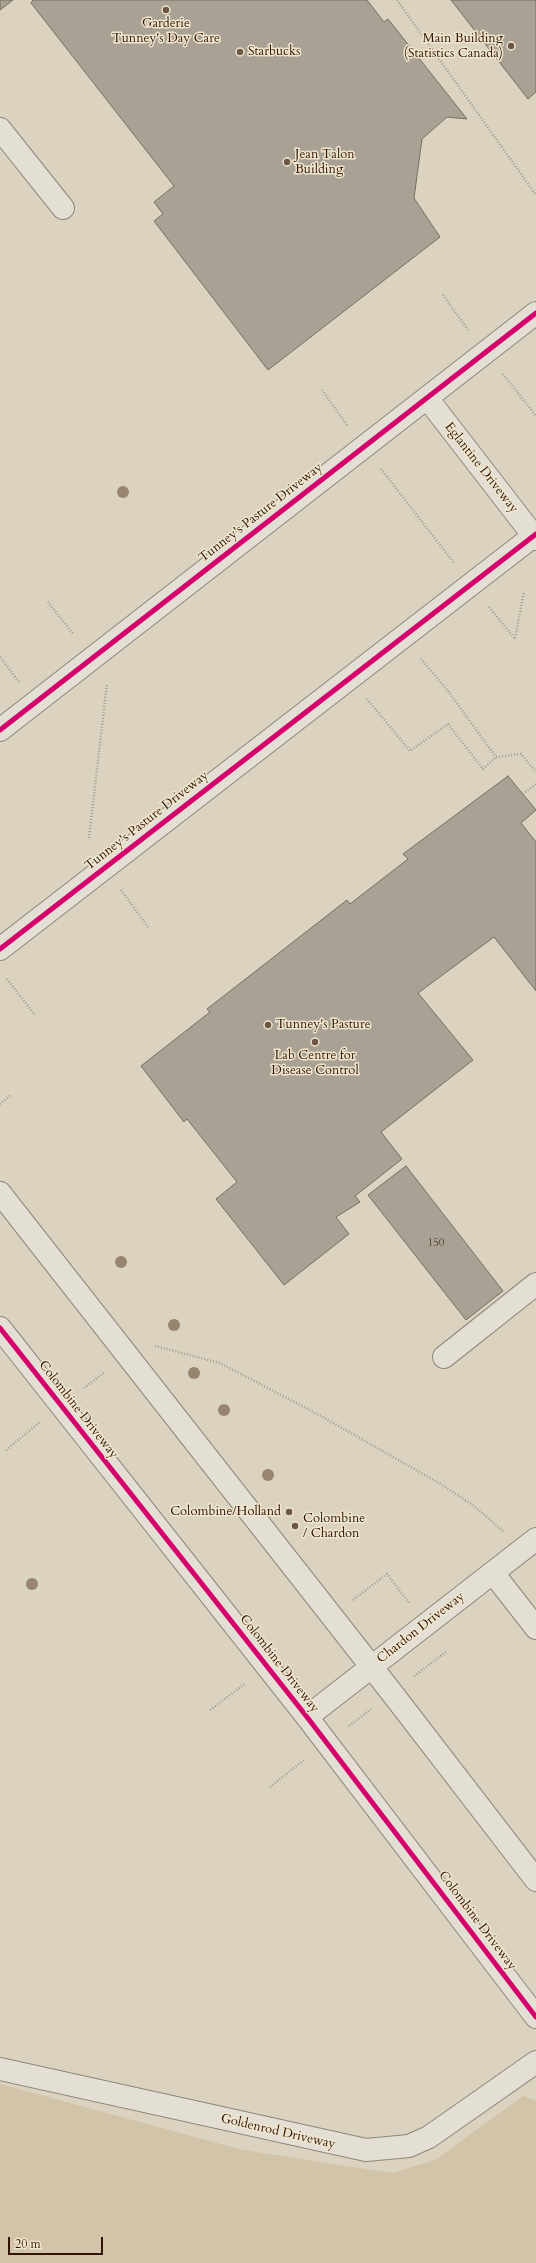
<!DOCTYPE html>
<style>
body{margin:0}
#map{position:relative;width:536px;height:2263px;overflow:hidden;background:#dbd3bf;font-family:Cardo,serif}
canvas{display:block}
.scale{position:absolute;left:8px;top:2237px;width:95px;height:18px;box-sizing:border-box;border:2px solid #331405;border-top:0;padding-left:5px;font-size:12px;line-height:14px;white-space:nowrap;color:#331405;-webkit-text-stroke:3px #efe6ce;paint-order:stroke}
</style>
<div id="map">
<canvas width="536" height="2263"></canvas>
<div class="scale">20 m</div>
</div>
<script>
const context = document.querySelector('canvas').getContext('2d');
context.lineJoin = 'round';
function paint(path, color) {
  context.fillStyle = color;
  context.fill(path, 'evenodd');
}
function shape(rows) {
  const path = new Path2D();
  for (const r of rows) {
    path.moveTo(r[0], r[1]);
    for (let i = 2; i < r.length; i += 2) path.lineTo(r[i], r[i + 1]);
  }
  return path;
}
function stroke(path, color, width, dash) {
  context.strokeStyle = color;
  context.lineWidth = width;
  context.lineCap = dash ? 'butt' : 'round';
  context.setLineDash(dash || []);
  context.stroke(path);
}
function write(font, color, halo, rows, align = 'center') {
  context.font = font + ' Cardo,serif';
  context.lineWidth = 3;
  context.setLineDash([]);
  context.textBaseline = 'middle';
  context.strokeStyle = halo;
  context.fillStyle = color;
  for (const [text, x, y, turn = 0] of rows) {
    context.save();
    context.translate(x, y);
    context.rotate((+turn || 0) * Math.PI / 180);
    context.textAlign = isNaN(turn) ? turn : align;
    if (halo) context.strokeText(text, 0, 0);
    context.fillText(text, 0, 0);
    context.restore();
  }
}
paint(shape([
 [0,2084,243,2150,392,2173,435,2160,523,2096,536,2101,536,2263,0,2263]
]), '#d1c4a8');
const building = shape([
 [0,0,13,0,0,10,0,0],
 [367,0,384,22,388,19,467,119,447,117,422,139,414,198,440,237,268,370,154,221,163,214,154,202,174,186,31,3,33,0,367,0],
 [451,0,536,0,536,92,528,99,451,0],
 [508,776,536,810,521,823,536,842,536,991,494,937,418,993,473,1060,381,1132,402,1159,355,1196,360,1202,336,1217,349,1234,284,1285,216,1199,237,1182,187,1119,184,1122,141,1066,210,1012,207,1009,347,900,350,904,408,859,403,854,508,776],
 [406,1166,503,1291,466,1320,368,1195,406,1166]
]);
paint(building, '#a9a294');
stroke(building, '#766d61', 1);
const minor = shape([
 [0,129,63,208],
 [427,398,536,539],
 [0,730,536,313],
 [0,949,536,534],
 [0,1193,392,1693,536,1880],
 [0,1328,307,1717,536,2017],
 [444,1357,536,1284],
 [493,1573,536,1628],
 [307,1717,536,1539],
 [0,2069,366,2150,409,2146,429,2137,536,2062]
]);
stroke(minor, '#8f8679', 24);
stroke(shape([
 [397,0,536,195],
 [443,295,468,330],
 [503,374,536,416],
 [322,390,347,425],
 [381,469,454,563],
 [48,602,74,635],
 [489,607,515,639,524,591],
 [0,657,19,682],
 [421,659,448,691,496,757],
 [367,699,410,751,448,724,483,769,496,757,521,754,536,772],
 [523,794,536,784],
 [89,838,107,683],
 [121,890,148,927],
 [7,979,35,1015],
 [0,1104,11,1095],
 [155,1346,220,1363,321,1416,439,1483,474,1506,503,1531],
 [84,1388,105,1372],
 [6,1450,40,1422],
 [353,1600,387,1574,409,1603],
 [414,1676,446,1652],
 [210,1710,246,1683],
 [349,1726,371,1709],
 [270,1787,304,1760]
]), '#a29b92', 2.5, [1, 2]);
stroke(minor, '#e3dfd5', 22);
stroke(shape([
 [0,730,536,313],
 [0,949,536,534],
 [0,1328,307,1717,536,2017]
]), '#d6006c', 5);
context.fillStyle = '#978570';
for (const [x, y] of [
 [123,492],
 [121,1262],
 [174,1325],
 [194,1373],
 [224,1410],
 [268,1475],
 [32,1584]
]) {
  context.beginPath();
  context.arc(x, y, 6, 0, 2 * Math.PI);
  context.fill();
}
for (const [x, y, r, color] of [
 [166,10,4,"#6e5746"],
 [511,46,4,"#6e5746"],
 [240,52,4,"#6e5746"],
 [287,162,4,"#6e5746"],
 [268,1025,4,"#6e5746"],
 [315,1042,4,"#6e5746"],
 [289,1512,4,"#6e5746"],
 [295,1526,4,"#6e5746"]
]) {
  const dot = new Path2D();
  dot.arc(x, y, r, 0, 2 * Math.PI);
  context.fillStyle = color;
  context.fill(dot);
  stroke(dot, '#efe6ce', 1.5);
}
write('11px', '#503829', null, [
 ["150",436,1243]
]);
write('13px', '#331405', '#efe6ce', [
 ["Garderie",166,24,"center"],
 ["Tunney's Day Care",166,39,"center"],
 ["Main Building",503,39,"right"],
 ["(Statistics Canada)",503,54,"right"],
 ["Starbucks",248,52],
 ["Jean Talon",295,155],
 ["Building",295,170],
 ["Tunney's Pasture",276,1025],
 ["Lab Centre for",315,1056,"center"],
 ["Disease Control",315,1071,"center"],
 ["Colombine/Holland",281,1512,"right"],
 ["Colombine",303,1519],
 ["/ Chardon",303,1534]
], 'left');
write('13px', '#331405', '#efe6ce', [
 ["Eglantine Driveway",481,468,52],
 ["Tunney's Pasture Driveway",261,513,-38],
 ["Tunney's Pasture Driveway",147,821,-38],
 ["Colombine Driveway",78,1410,52],
 ["Chardon Driveway",421,1628,-38],
 ["Colombine Driveway",279,1664,52],
 ["Colombine Driveway",477,1921,53],
 ["Goldenrod Driveway",278,2132,13]
]);
</script>
